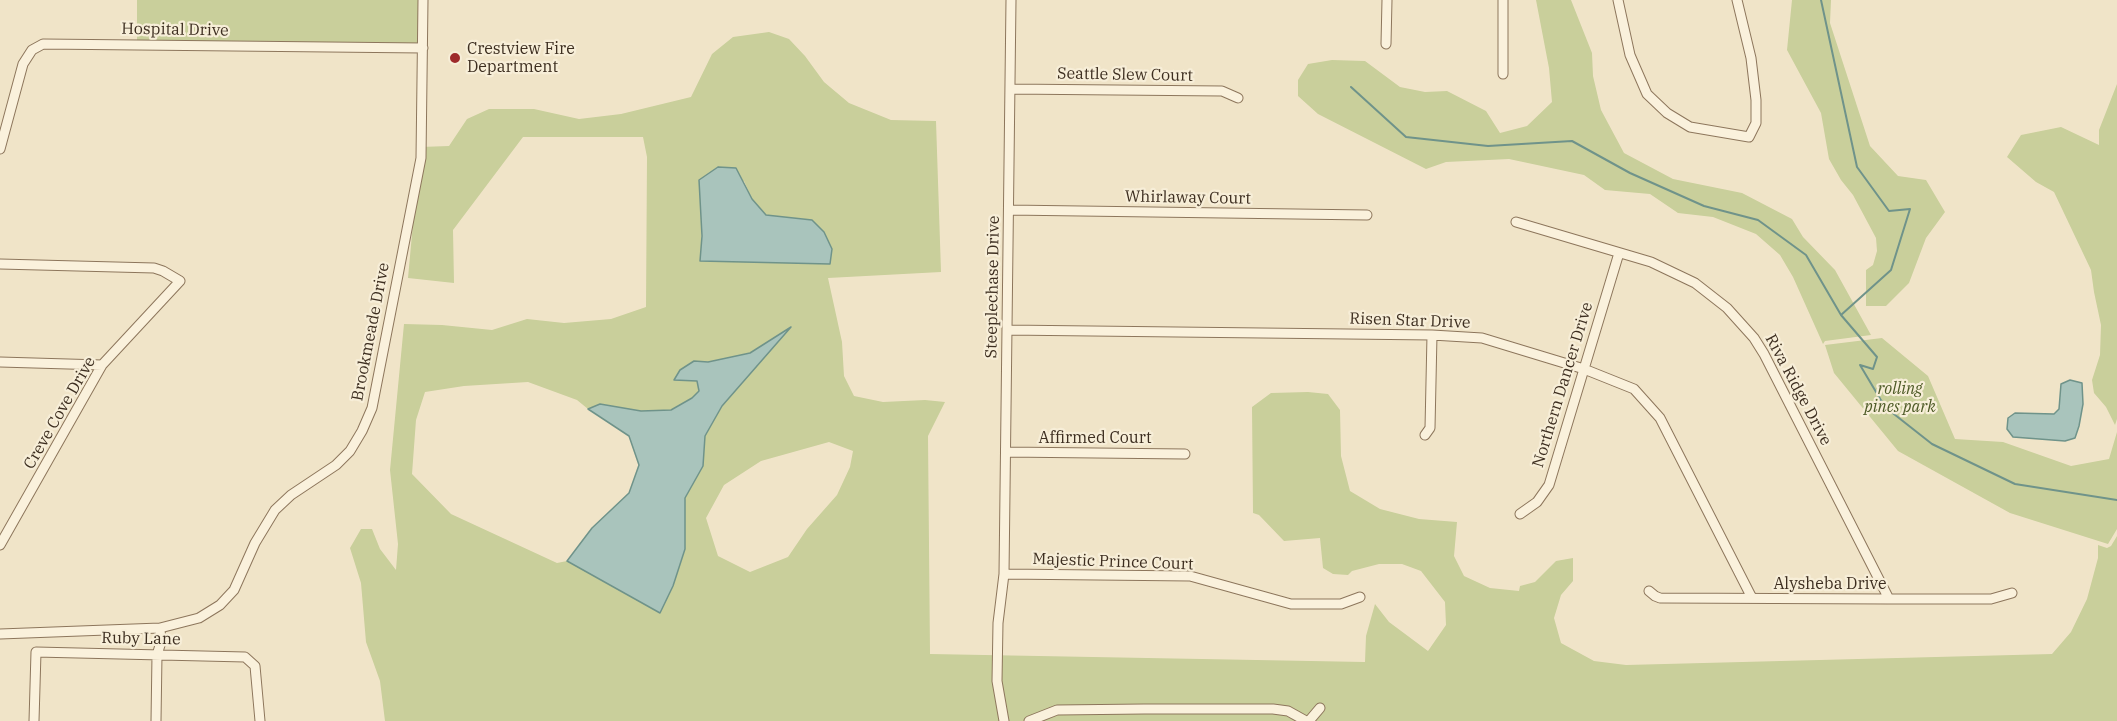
<!DOCTYPE html>
<style>
body{margin:0}
canvas{display:block;background:#f0e4c8}
</style>
<canvas width="2117" height="721"></canvas>
<script>
const context = document.querySelector('canvas').getContext('2d');
context.lineJoin = 'round';
function paint(path, color) {
  context.fillStyle = color;
  context.fill(path, 'evenodd');
}
function shape(rows) {
  const path = new Path2D();
  for (const r of rows) {
    path.moveTo(r[0], r[1]);
    for (let i = 2; i < r.length; i += 2) path.lineTo(r[i], r[i + 1]);
  }
  return path;
}
function stroke(path, color, width, dash) {
  context.strokeStyle = color;
  context.lineWidth = width;
  context.lineCap = dash ? 'butt' : 'round';
  context.setLineDash(dash || []);
  context.stroke(path);
}
function write(font, color, halo, rows, align = 'center') {
  context.font = font + ' "IBM Plex Serif",serif';
  context.lineWidth = 4.5;
  context.setLineDash([]);
  context.textBaseline = 'middle';
  context.strokeStyle = halo;
  context.fillStyle = color;
  for (const [text, x, y, turn = 0] of rows) {
    context.save();
    context.translate(x, y);
    context.rotate((+turn || 0) * Math.PI / 180);
    context.textAlign = isNaN(turn) ? turn : align;
    if (halo) context.strokeText(text, 0, 0);
    context.fillText(text, 0, 0);
    context.restore();
  }
}
paint(shape([
 [137,0,419,0,417,45,137,44],
 [1536,0,1571,0,1592,53,1593,76,1601,110,1624,153,1673,179,1742,193,1792,219,1803,237,1835,270,1871,335,1825,341,1823,344,1793,277,1780,255,1756,234,1713,217,1678,213,1650,194,1605,190,1584,175,1509,159,1446,162,1426,169,1318,114,1298,96,1298,80,1308,64,1332,60,1365,61,1400,87,1425,92,1447,91,1486,111,1500,133,1527,126,1552,102,1549,68],
 [1792,0,1831,0,1830,23,1870,146,1898,176,1926,180,1945,212,1926,238,1909,283,1886,306,1866,306,1866,270,1873,265,1877,251,1876,238,1853,195,1841,180,1829,159,1821,113,1787,50],
 [769,32,789,39,805,56,824,82,849,103,891,120,936,121,941,272,828,278,842,342,844,376,854,396,883,402,925,400,945,402,928,436,930,654,1365,662,1366,636,1375,604,1389,622,1428,651,1446,625,1445,602,1421,571,1402,564,1379,564,1352,571,1348,575,1333,574,1323,568,1320,538,1284,541,1259,515,1253,513,1252,407,1271,393,1308,392,1328,394,1340,410,1341,456,1350,491,1380,509,1419,519,1457,522,1454,556,1464,576,1490,588,1519,591,1520,586,1535,582,1556,561,1573,558,1573,581,1561,595,1554,618,1561,643,1594,661,1626,665,2052,654,2071,632,2087,599,2098,558,2098,545,2107,548,2111,546,2117,536,2117,721,385,721,380,681,366,642,361,583,350,548,361,529,372,529,380,549,396,570,398,544,390,470,404,324,442,325,492,330,527,319,564,323,611,319,646,307,647,157,643,137,523,137,453,230,454,283,408,278,420,147,449,146,467,119,489,109,534,109,579,119,621,114,691,97,712,54,733,37],
 [699,180,744,181,752,199,766,215,812,220,832,249,830,264,701,261,702,202],
 [789,329,722,406,705,436,703,466,685,498,685,549,660,612,567,561,557,563,451,514,412,474,416,420,425,392,464,386,528,382,577,400,588,409,600,404,641,411,671,410,692,398,699,391,697,381,676,380,694,361,708,362,750,353],
 [829,442,853,451,850,467,837,495,807,529,788,557,750,572,718,556,706,518,724,485,761,461],
 [2117,84,2117,419,2115,425,2106,407,2094,393,2092,380,2100,355,2101,325,2094,292,2091,270,2054,192,2036,182,2007,157,2021,135,2061,127,2099,145,2099,130],
 [1882,338,1928,376,1955,439,2003,442,2071,466,2109,459,2117,432,2117,529,2108,544,2010,513,1898,451,1834,373,1825,345]
]), '#c9cf9b');
const water = shape([
 [718,167,736,168,752,199,766,215,812,220,824,232,832,249,830,264,700,261,702,236,699,180,718,167],
 [791,327,722,406,705,436,703,466,685,498,685,549,673,586,660,613,567,561,592,528,629,493,639,465,629,436,588,409,600,404,641,411,671,410,692,398,699,391,697,381,674,380,680,370,694,361,708,362,750,353,791,327],
 [2070,380,2082,383,2083,404,2079,426,2075,438,2065,441,2013,437,2007,429,2008,418,2015,413,2054,414,2059,409,2061,384,2070,380]
]);
paint(water, '#a9c4bc');
stroke(water, '#6f938a', 1.5);
stroke(shape([
 [1821,0,1857,167,1889,211,1910,209,1891,270,1841,315,1877,357,1873,369,1860,365,1885,407,1932,444,2015,484,2117,500],
 [1351,87,1406,137,1488,146,1572,141,1630,173,1704,206,1758,220,1806,255,1841,315]
]), '#6f938a', 2);
const minor = shape([
 [1618,0,1630,55,1647,94,1667,113,1690,127,1749,137,1756,123,1756,100,1751,58,1737,0],
 [1386,44,1387,0],
 [1503,74,1503,0],
 [1010,89,1222,91,1238,98],
 [0,149,23,64,32,50,43,44,423,48],
 [1009,210,1367,215],
 [1516,222,1651,262,1695,283,1727,308,1754,338,1764,354,1889,599],
 [0,264,154,268,163,271,180,281,102,365,0,545],
 [1007,330,1432,335,1482,338,1584,369,1634,389,1660,418,1752,598],
 [0,362,102,365],
 [1425,435,1430,428,1432,335],
 [1006,452,1185,454],
 [1520,514,1537,502,1549,485,1619,253],
 [1004,574,1190,576,1291,604,1341,604,1360,597],
 [1649,591,1655,596,1660,598,1889,599,1991,599,2012,593],
 [0,634,160,628,199,618,220,605,234,590,255,543,275,510,291,495,336,465,350,451,362,431,372,408,421,158,423,0],
 [34,721,36,652,245,657,255,666,260,721],
 [156,721,157,655,161,642,160,628],
 [1004,721,997,681,998,623,1004,574,1011,0],
 [1029,721,1057,710,1144,709,1273,709,1288,711,1306,721],
 [1309,721,1320,708]
]);
stroke(minor, '#8d765c', 11);
stroke(minor, '#faf1dc', 9);
for (const [x, y, r, color] of [
 [455,58,6,"#9e2a2b"]
]) {
  const dot = new Path2D();
  dot.arc(x, y, r, 0, 2 * Math.PI);
  context.fillStyle = color;
  context.fill(dot);
  stroke(dot, '#f7eed8', 2);
}
write('16px', '#3d2e20', '#f7eed8', [
 ["Hospital Drive",175,30,1],
 ["Seattle Slew Court",1125,75,1],
 ["Whirlaway Court",1188,198,1],
 ["Steeplechase Drive",993,287,-89],
 ["Risen Star Drive",1410,321,2],
 ["Brookmeade Drive",371,332,-79],
 ["Northern Dancer Drive",1563,385,-73],
 ["Riva Ridge Drive",1798,390,62],
 ["Creve Cove Drive",60,413,-60],
 ["Affirmed Court",1095,438],
 ["Majestic Prince Court",1113,562,2],
 ["Alysheba Drive",1830,584],
 ["Ruby Lane",141,639,1]
]);
write('16px', '#3d2e20', '#f7eed8', [
 ["Crestview Fire",467,49],
 ["Department",467,67]
], 'left');
write('italic 16px', '#4d5a26', '#f7eed8', [
 ["rolling",1900,389],
 ["pines park",1900,407]
]);
</script>
